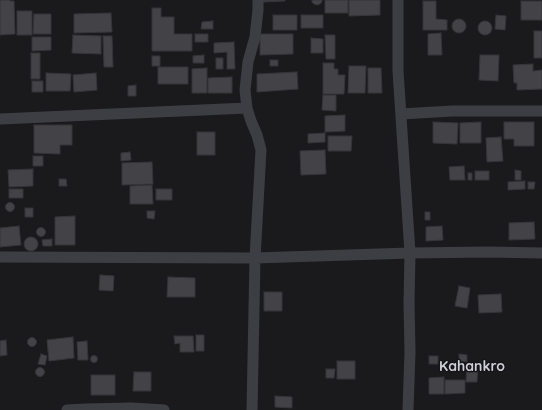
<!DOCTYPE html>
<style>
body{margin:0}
canvas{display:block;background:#1a1a1d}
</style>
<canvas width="542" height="410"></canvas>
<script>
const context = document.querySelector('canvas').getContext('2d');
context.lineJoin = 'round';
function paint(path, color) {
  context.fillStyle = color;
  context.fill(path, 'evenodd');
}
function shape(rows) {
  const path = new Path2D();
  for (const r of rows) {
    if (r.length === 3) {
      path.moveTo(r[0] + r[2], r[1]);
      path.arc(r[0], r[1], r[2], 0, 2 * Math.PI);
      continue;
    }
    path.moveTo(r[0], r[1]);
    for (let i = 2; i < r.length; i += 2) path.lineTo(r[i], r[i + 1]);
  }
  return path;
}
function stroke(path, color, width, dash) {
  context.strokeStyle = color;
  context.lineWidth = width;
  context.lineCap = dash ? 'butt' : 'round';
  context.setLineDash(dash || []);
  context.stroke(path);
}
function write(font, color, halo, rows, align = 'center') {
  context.font = font + ' Quicksand,sans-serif';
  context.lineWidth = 3;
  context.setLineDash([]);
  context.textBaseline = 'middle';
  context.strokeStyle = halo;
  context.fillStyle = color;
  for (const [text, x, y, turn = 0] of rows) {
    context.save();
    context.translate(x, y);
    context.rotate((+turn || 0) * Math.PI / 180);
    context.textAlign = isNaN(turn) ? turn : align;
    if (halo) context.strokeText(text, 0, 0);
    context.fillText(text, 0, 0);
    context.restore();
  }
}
const building = shape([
 [0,0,10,0,10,1,14,1,15,34,0,35,0,0],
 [263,0,285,0,285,1,263,2,263,0],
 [312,0,322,0,322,1,321,3,318,5,314,4,312,2,312,0],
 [325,0,348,0,348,13,325,13,325,0],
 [349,0,380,0,380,15,349,16,349,0],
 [423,1,436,1,436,19,447,20,447,30,423,30,423,1],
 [521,1,542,1,542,20,521,20,521,1],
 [152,8,161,8,161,17,174,17,174,34,192,34,192,51,152,51,152,8],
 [17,11,32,11,32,35,17,35,17,11],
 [111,13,112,32,74,33,74,14,111,13],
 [34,14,51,14,51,34,33,34,34,14],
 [273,15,297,15,297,30,273,30,273,15],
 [301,15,323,15,323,28,301,28,301,15],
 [496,15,506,16,505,30,495,29,496,15],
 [459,26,7],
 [485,28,7],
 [213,21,213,29,201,29,202,22,213,21],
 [534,31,542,31,542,58,534,58,534,31],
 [441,33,442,55,428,55,428,34,441,33],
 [195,34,208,34,208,42,195,42,195,34],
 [260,34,293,34,293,54,260,55,260,34],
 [73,35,101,36,101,54,72,53,73,35],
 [325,35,335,35,335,59,326,59,325,35],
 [103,36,112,36,113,67,104,67,103,36],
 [32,37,51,37,51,50,32,51,32,37],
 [311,38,323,39,323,53,311,53,311,38],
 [234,42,235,69,227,69,227,52,214,53,214,43,234,42],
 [31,53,40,53,40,79,31,79,31,53],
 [204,55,204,63,193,63,193,56,204,55],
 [480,55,499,55,498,81,479,80,480,55],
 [152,56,160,56,160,66,152,66,152,56],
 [216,58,223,58,223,69,216,69,216,58],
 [270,60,278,60,278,66,270,66,270,60],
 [323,63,334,63,334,69,338,69,338,75,345,75,344,94,323,94,323,63],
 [533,64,533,71,542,70,542,89,517,90,517,83,514,83,513,65,533,64],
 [349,66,366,66,365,93,348,93,349,66],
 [158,67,188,67,188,84,158,84,158,67],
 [207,68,207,93,192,93,192,69,207,68],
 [368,68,381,68,382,93,368,93,368,68],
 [297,72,298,89,257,92,257,74,297,72],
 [46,73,71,74,70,91,46,91,46,73],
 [96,73,97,90,74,92,73,75,96,73],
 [232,77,232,93,208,93,208,78,232,77],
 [32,81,43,81,43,92,32,92,32,81],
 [136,85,136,96,128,96,128,86,136,85],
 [323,95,336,95,336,111,322,110,323,95],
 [345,115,345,131,325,132,325,116,345,115],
 [433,122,458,123,457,144,433,143,433,122],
 [481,122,481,143,460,143,460,123,481,122],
 [504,122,534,122,534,146,514,146,514,139,504,139,504,122],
 [34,125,72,125,72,145,60,145,60,154,34,153,34,125],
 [197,132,215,132,215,155,197,155,197,132],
 [325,133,325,142,308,143,308,134,325,133],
 [328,136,352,136,351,151,328,151,328,136],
 [501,137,503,161,487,162,486,138,501,137],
 [325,150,326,174,301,175,300,151,325,150],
 [130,152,131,160,121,161,121,153,130,152],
 [33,156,43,156,43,166,33,166,33,156],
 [152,162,153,184,122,185,122,163,152,162],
 [464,166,465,180,450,180,449,167,464,166],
 [33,169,33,186,9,187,8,170,33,169],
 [515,170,521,171,521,180,515,180,515,170],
 [475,171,489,171,489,180,475,180,475,171],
 [468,173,472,173,472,180,468,180,468,173],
 [59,179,66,179,67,186,59,186,59,179],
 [525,181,525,189,508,190,508,182,525,181],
 [528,182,535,182,534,189,528,189,528,182],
 [152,185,153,204,130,204,130,186,152,185],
 [9,189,23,189,23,198,9,198,9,189],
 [156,189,172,189,172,200,156,200,156,189],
 [10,207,4.5],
 [25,208,33,208,33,217,25,217,25,208],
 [147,211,155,211,154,219,147,218,147,211],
 [425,212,430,212,430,220,425,220,425,212],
 [75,216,75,245,55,245,55,217,75,216],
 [534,222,535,239,509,240,509,223,534,222],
 [19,226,21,245,0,247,0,228,19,226],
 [442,226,443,240,426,241,426,227,442,226],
 [41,232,4.5],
 [31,244,7],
 [52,239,52,246,43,246,42,240,52,239],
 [100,275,114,276,113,291,99,290,100,275],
 [168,277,195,278,195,297,167,297,168,277],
 [459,286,470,288,467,308,455,306,459,286],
 [264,292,282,292,282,311,264,311,264,292],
 [501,294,502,312,479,313,478,295,501,294],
 [196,335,204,335,204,351,196,351,196,335],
 [174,336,193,336,194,352,180,352,180,343,175,344,174,336],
 [73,337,74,358,49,361,47,340,73,337],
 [32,342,4.5],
 [6,340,7,355,0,356,0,341,6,340],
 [87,341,88,360,78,360,77,342,87,341],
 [41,354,47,356,45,365,38,364,41,354],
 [459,354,467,355,467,362,459,361,459,354],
 [94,359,3.5],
 [429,356,438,356,438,364,429,364,429,356],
 [337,361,355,361,355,379,337,379,337,361],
 [467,364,478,364,477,382,466,382,467,364],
 [40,372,4.5],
 [326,369,335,369,334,378,326,378,326,369],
 [134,372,151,372,151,391,133,391,134,372],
 [91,375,115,375,115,395,91,395,91,375],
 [444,377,444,394,429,394,429,378,444,377],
 [445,380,465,380,465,393,445,394,445,380],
 [275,396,292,397,292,408,275,407,275,396]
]);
paint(building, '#424247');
stroke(building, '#353439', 1);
stroke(shape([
 [398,0,398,71,410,253,409,303,410,352,408,410],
 [401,114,452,111,542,111],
 [0,119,247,108],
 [0,257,255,258,410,253,488,252,542,253],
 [67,410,86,409,131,408,164,410],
 [252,410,255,258,261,150,257,135,251,121,247,108,245,90,248,62,255,37,258,10,258,0]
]), '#3d3d44', 11);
write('bold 14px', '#cecfd8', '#151518', [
 ["Kahankro",472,367]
]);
</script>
